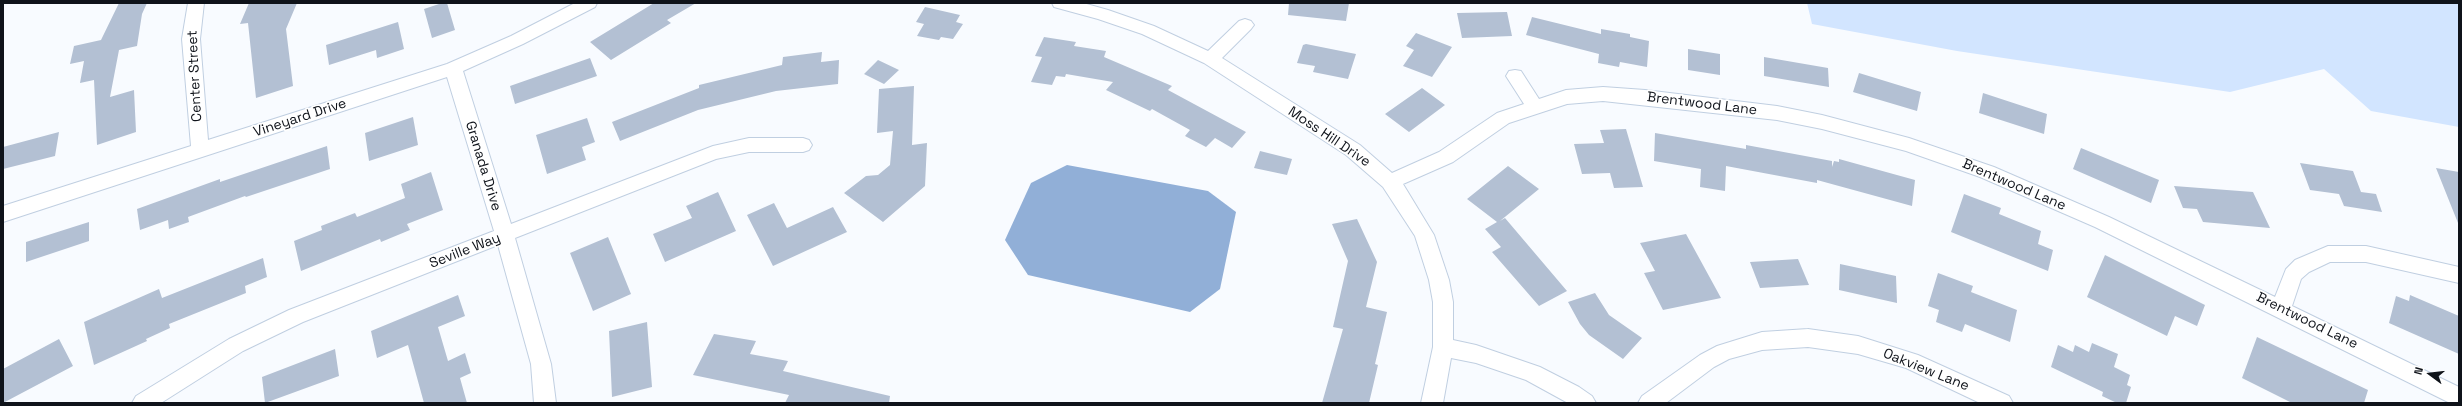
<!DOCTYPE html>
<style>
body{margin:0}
#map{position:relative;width:2462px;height:406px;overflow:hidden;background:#f8fbff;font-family:"Space Grotesk",sans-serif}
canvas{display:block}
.frame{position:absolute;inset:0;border:4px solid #0f131a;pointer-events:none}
.north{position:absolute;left:2410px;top:354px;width:40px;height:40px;-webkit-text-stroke:3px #fff;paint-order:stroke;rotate:285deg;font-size:11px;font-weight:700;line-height:16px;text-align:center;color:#0f131a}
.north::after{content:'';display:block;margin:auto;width:14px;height:18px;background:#0f131a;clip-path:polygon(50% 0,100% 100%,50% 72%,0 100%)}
</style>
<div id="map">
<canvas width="2462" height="406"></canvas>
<div class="frame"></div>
<div class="north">N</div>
</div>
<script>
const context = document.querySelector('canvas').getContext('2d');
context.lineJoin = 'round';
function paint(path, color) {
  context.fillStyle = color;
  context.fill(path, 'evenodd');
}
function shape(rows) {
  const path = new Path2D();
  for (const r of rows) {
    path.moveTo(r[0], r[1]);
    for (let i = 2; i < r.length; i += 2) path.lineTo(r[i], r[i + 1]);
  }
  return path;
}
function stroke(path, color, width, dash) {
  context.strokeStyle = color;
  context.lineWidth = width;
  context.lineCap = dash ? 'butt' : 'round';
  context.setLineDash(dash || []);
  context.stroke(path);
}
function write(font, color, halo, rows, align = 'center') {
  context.font = font + ' "Space Grotesk",sans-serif';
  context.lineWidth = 3.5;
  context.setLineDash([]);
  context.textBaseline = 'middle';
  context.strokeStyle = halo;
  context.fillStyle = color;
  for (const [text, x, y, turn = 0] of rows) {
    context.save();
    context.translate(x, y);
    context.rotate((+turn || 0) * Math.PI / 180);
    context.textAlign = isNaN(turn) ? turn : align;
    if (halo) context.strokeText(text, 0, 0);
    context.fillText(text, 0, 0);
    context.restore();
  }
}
paint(shape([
 [1807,3,2459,3,2459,127,2371,111,2324,69,2230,92,1957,51,1812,24]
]), '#d2e5ff');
paint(shape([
 [1067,165,1208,191,1236,212,1220,289,1190,312,1028,275,1005,240,1031,183]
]), '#91afd7');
paint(shape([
 [119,3,147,3,142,14,137,46,119,50,110,97,134,90,136,132,97,145,94,80,80,83,84,61,70,64,74,46,101,40],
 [249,3,297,3,286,29,293,86,256,98,248,23,240,24],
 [442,3,447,3,455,30,432,38,424,9],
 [654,3,696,3,667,20,671,23,611,60,590,42],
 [1289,3,1349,3,1346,21,1288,15],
 [925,7,960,15,956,22,963,24,953,39,941,37,939,40,917,36,924,24,916,22],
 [1507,12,1512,36,1462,38,1457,13],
 [1532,17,1601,34,1601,29,1630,34,1630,37,1649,41,1647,67,1620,62,1619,67,1598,63,1599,54,1526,35],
 [398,22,404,49,377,58,376,50,329,65,326,45],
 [1416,33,1452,47,1432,77,1403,66,1414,50,1406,46],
 [1044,37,1076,42,1074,46,1106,51,1104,57,1172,86,1168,90,1246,132,1232,148,1215,138,1206,147,1185,136,1190,130,1152,109,1150,111,1106,90,1113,82,1066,74,1065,77,1056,76,1052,85,1031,82,1042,57,1035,56],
 [1306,44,1356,54,1348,79,1313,72,1315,66,1297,63,1303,45],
 [1688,49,1720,54,1720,75,1688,70],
 [822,52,821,62,839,60,838,84,776,91,698,110,620,141,612,122,699,88,699,85,782,65,783,57],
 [1764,57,1828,68,1829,87,1764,76],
 [590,58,597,76,515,104,510,86],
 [878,60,899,70,884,84,864,74],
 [1859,73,1921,92,1917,111,1853,92],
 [914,86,912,145,927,143,925,186,883,222,844,193,866,176,878,175,890,165,893,131,877,133,879,89],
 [1422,88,1445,105,1409,132,1385,114],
 [1983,93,2047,114,2044,134,1979,113],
 [413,117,418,145,369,161,365,133],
 [587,118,595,142,582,147,586,160,547,174,536,135],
 [1626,129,1643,187,1614,188,1610,173,1582,174,1574,144,1604,143,1600,130],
 [59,132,55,156,3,169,3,147],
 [1655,133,1746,149,1746,145,1832,161,1832,167,1834,161,1839,162,1839,159,1915,180,1912,206,1817,180,1817,183,1726,166,1725,191,1700,187,1701,169,1654,161],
 [327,146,330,169,246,197,245,196,188,217,189,222,169,229,168,220,140,230,137,209,220,179,220,182],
 [2081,148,2159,180,2151,203,2073,169],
 [1260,151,1292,159,1287,175,1254,168],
 [2300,163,2353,171,2361,192,2376,194,2382,212,2344,206,2339,194,2310,190],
 [1508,166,1539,189,1500,221,1505,218,1567,291,1539,306,1492,252,1501,247,1485,229,1497,222,1467,199],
 [2436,168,2459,172,2459,223,2458,223],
 [431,172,443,210,407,224,410,230,381,242,380,239,301,271,294,241,322,230,321,226,355,213,357,217,405,198,401,184],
 [2174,186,2253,192,2270,228,2203,222,2197,209,2183,208],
 [718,192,736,231,665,262,653,234,692,218,686,206],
 [1964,194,2001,208,1999,214,2041,231,2038,244,2053,250,2048,271,1951,232],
 [774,203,787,228,833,207,847,232,773,266,747,215],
 [1357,219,1377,262,1366,307,1387,312,1375,364,1378,365,1369,403,1322,403,1343,329,1333,327,1348,261,1332,224],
 [89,222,89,241,26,262,26,242],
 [1686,234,1721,298,1663,310,1644,273,1655,271,1640,243],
 [608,237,631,294,593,311,570,253],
 [2105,255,2205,305,2197,326,2175,316,2167,336,2087,297],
 [263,258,267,277,245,286,246,293,169,324,170,328,146,339,147,341,94,365,84,322,159,289,162,298],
 [1798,259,1809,285,1760,288,1750,262],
 [1840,264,1896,276,1897,303,1839,290],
 [1938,273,1973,286,1971,292,2017,310,2010,342,1965,324,1962,332,1936,322,1939,310,1928,306],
 [1595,293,1609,315,1642,338,1623,359,1589,335,1580,324,1568,302],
 [458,295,465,316,438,327,448,361,465,353,471,373,460,378,467,403,424,403,408,345,377,358,371,331],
 [2410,295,2459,316,2459,354,2389,323,2396,296,2409,301],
 [647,322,652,387,612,397,609,331],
 [714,334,756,341,750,354,788,361,783,371,890,396,889,403,785,403,789,395,693,375],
 [2257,337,2368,390,2364,403,2292,403,2242,378],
 [59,339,73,366,3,403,3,369],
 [2092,343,2118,354,2114,367,2130,375,2127,385,2131,387,2126,403,2117,403,2102,396,2103,392,2051,367,2058,345,2073,352,2075,345,2089,352],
 [335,349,339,376,265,403,262,377]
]), '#b3c0d3');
const street = shape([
 [188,3,204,3,200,39,208,140,447,64,511,36,575,3,597,3,595,7,523,44,463,71,511,224,713,146,749,138,803,138,809,140,812,145,809,150,803,152,749,152,716,159,515,238,551,364,556,403,534,403,531,364,498,245,303,322,243,351,161,403,132,403,136,396,229,339,289,310,494,231,447,77,3,222,3,206,191,146,182,39,188,3],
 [1052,3,1083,3,1108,10,1154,26,1208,51,1239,21,1245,19,1251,21,1254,25,1251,29,1222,58,1360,145,1392,173,1439,152,1497,113,1524,104,1506,76,1509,71,1515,70,1521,71,1539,99,1566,90,1603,87,1645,90,1777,106,1822,115,1909,138,1994,167,2109,217,2275,297,2286,269,2295,260,2328,246,2366,246,2459,267,2459,283,2366,262,2330,262,2309,272,2301,279,2292,306,2459,387,2459,403,2450,403,2095,227,1980,177,1906,151,1822,129,1777,120,1603,101,1567,104,1509,123,1453,162,1403,184,1434,235,1449,280,1453,302,1453,340,1476,345,1540,367,1579,387,1592,396,1596,403,1568,403,1526,380,1476,363,1451,358,1443,403,1421,403,1433,347,1433,302,1429,280,1415,236,1383,187,1346,155,1204,63,1142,34,1098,19,1054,7,1052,3],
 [1808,329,1858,336,1918,355,2009,396,2013,403,1980,403,1906,368,1858,354,1808,347,1762,350,1729,359,1714,367,1666,403,1638,403,1642,396,1700,355,1717,346,1762,332,1808,329]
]);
stroke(street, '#c0cfe1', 2);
paint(street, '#fff');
write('14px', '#0f131a', '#fff', [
 ["Center Street",195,76,-93],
 ["Brentwood Lane",1702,104,7],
 ["Vineyard Drive",300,118,-18],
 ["Moss Hill Drive",1329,137,34],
 ["Granada Drive",483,166,73],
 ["Brentwood Lane",2014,185,23],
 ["Seville Way",465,251,-21],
 ["Brentwood Lane",2307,321,26],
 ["Oakview Lane",1926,370,22]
]);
</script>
